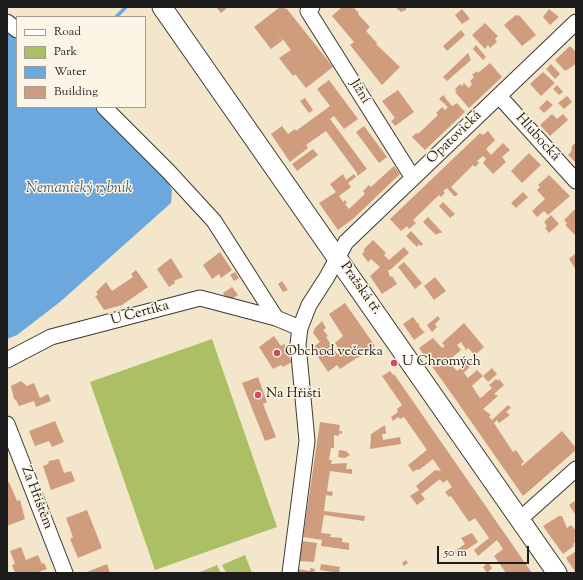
<!DOCTYPE html>
<meta charset="utf-8">
<style>
body{margin:0}
#map{position:relative;width:583px;height:580px;overflow:hidden;background:#f3e6ca;font-family:"Sorts Mill Goudy",serif}
canvas{display:block}
.frame{position:absolute;inset:0;border:8px solid #1c1c1c;pointer-events:none}
.legend{position:absolute;left:16px;top:16px;width:130px;height:92px;box-sizing:border-box;background:#fcf5e5;border:1px solid #a29e95;margin:0;padding:5px 7px;list-style:none;font-size:12px;color:#1c1c1c}
.legend li{display:flex;align-items:center;gap:8px;height:20px}
.legend b{width:20px;border:1px solid #a29e95}
.scale{position:absolute;left:437px;top:546px;width:92px;height:18px;box-sizing:border-box;border:2px solid #1c1c1c;border-top:0;padding-left:5px;font-size:12px;line-height:14px;white-space:nowrap;color:#1c1c1c;-webkit-text-stroke:3px #fcf5e5;paint-order:stroke}
</style>
<div id="map">
<canvas width="583" height="580"></canvas>
<div class="frame"></div>
<ul class="legend">
<li><b style="height:5px;background:#fff"></b>Road</li>
<li><b style="height:11px;background:#abbf64"></b>Park</li>
<li><b style="height:11px;background:#6ca8dd"></b>Water</li>
<li><b style="height:11px;background:#d09c7e"></b>Building</li>
</ul>
<div class="scale">50 m</div>
</div>
<script>
const context = document.querySelector('canvas').getContext('2d');
context.lineJoin = 'round';
function paint(path, color) {
  context.fillStyle = color;
  context.fill(path, 'evenodd');
}
function shape(rows) {
  const path = new Path2D();
  for (const r of rows) {
    path.moveTo(r[0], r[1]);
    for (let i = 2; i < r.length; i += 2) path.lineTo(r[i], r[i + 1]);
  }
  return path;
}
function stroke(path, color, width, dash) {
  context.strokeStyle = color;
  context.lineWidth = width;
  context.lineCap = dash ? 'butt' : 'round';
  context.setLineDash(dash || []);
  context.stroke(path);
}
function write(font, color, halo, rows, align = 'center') {
  context.font = font + ' "Sorts Mill Goudy",serif';
  context.lineWidth = 3;
  context.setLineDash([]);
  context.textBaseline = 'middle';
  context.strokeStyle = halo;
  context.fillStyle = color;
  for (const [text, x, y, turn = 0] of rows) {
    context.save();
    context.translate(x, y);
    context.rotate((+turn || 0) * Math.PI / 180);
    context.textAlign = isNaN(turn) ? turn : align;
    if (halo) context.strokeText(text, 0, 0);
    context.fillText(text, 0, 0);
    context.restore();
  }
}
paint(shape([
 [212,339,277,527,155,570,90,382],
 [245,555,252,573,226,573,222,565],
 [217,565,221,573,198,573]
]), '#abbf64');
paint(shape([
 [7,32,17,40,17,107,96,107,161,169,172,190,171,203,60,302,17,335,7,339]
]), '#6ca8dd');
stroke(shape([
 [116,17,126,7]
]), '#6ca8dd', 3.5);
paint(shape([
 [216,7,228,7,221,13],
 [280,7,287,9,333,67,306,88,295,74,293,76,279,58,291,50,272,25,283,40,271,49,254,27],
 [342,7,353,7,359,13,358,14,370,27,366,31,377,43,376,44,400,67,382,85,350,45,354,42,332,16],
 [395,7,406,7,406,10,401,12],
 [462,9,470,19,462,24,455,15],
 [549,9,559,17,550,25,543,17],
 [516,15,520,16,536,35,522,46,504,25],
 [485,23,498,36,495,39,497,42,490,48,488,45,485,49,472,35],
 [461,30,465,35,447,51,443,46],
 [476,45,486,57,483,60,473,49],
 [570,46,576,52,576,64,565,71,555,60],
 [468,53,471,60,447,81,443,77],
 [490,63,502,77,469,108,455,92,457,91,455,89,460,84,462,86,464,83,469,88,472,84,470,81,474,77,472,75,477,71,478,73],
 [551,64,560,74,555,79,546,69],
 [543,72,555,83,541,96,530,84],
 [329,80,358,119,344,129,334,116,330,119,367,169,357,176,357,173,326,131,306,145,308,148,290,162,271,134,282,126,288,134,295,129,296,131,330,106,317,89],
 [557,85,563,92,559,95,553,89],
 [398,90,414,112,395,126,391,121,395,118,382,101],
 [443,95,452,106,457,103,465,112,425,150,412,137,416,133,418,134,438,115,436,113,442,107,445,110,448,107,439,99],
 [567,96,572,102,564,109,558,103],
 [305,98,313,110,309,113,300,101],
 [547,100,553,105,544,113,539,108],
 [552,114,557,119,563,114,568,120,550,136,540,125],
 [364,126,387,157,379,163,356,132],
 [488,131,495,140,486,149,491,155,503,143,510,150,502,157,506,162,493,174,483,163,486,159,483,156,477,161,479,163,475,167,473,165,451,187,458,194,456,196,454,196,447,188,443,191,445,193,441,197,439,195,413,220,416,223,409,229,407,226,401,231,390,219,480,133,483,135],
 [576,142,576,163,568,155,571,152,572,146],
 [313,149,318,155,297,171,292,164],
 [529,153,541,165,522,183,511,171],
 [394,166,400,174,354,218,338,230,319,203,336,192,330,184,343,174,346,180,354,174,356,177,348,183,351,187,339,196,343,202,345,200,347,203,345,204,349,209,365,194,363,191,369,185,371,187],
 [549,175,570,196,548,215,544,211,537,217,532,211,545,199,537,190,540,187,538,185],
 [523,192,528,197,516,208,511,203],
 [443,202,455,214,450,218,439,206],
 [576,208,576,236,565,225,567,223,564,220],
 [551,215,559,224,549,233,545,228,547,226,544,222],
 [428,217,442,232,441,233,439,233,436,235,423,222],
 [411,231,423,244,421,246,419,244,417,247,406,236],
 [373,240,386,253,384,255,389,260,404,247,409,253,390,270,388,270,390,277,392,276,397,284,382,294,370,276,380,267,371,259,368,262,362,254,364,252,364,249],
 [220,252,232,270,221,278,219,274,212,279,203,265],
 [576,253,576,270,569,259],
 [171,258,183,277,174,281,175,283,169,287,157,269],
 [404,262,422,283,415,289,398,267],
 [136,270,148,287,122,305,104,310,95,296,98,295,96,292,106,282,112,291,133,277,131,274],
 [235,272,239,278,234,281,230,275],
 [435,277,446,291,434,300,424,286],
 [282,281,288,290,283,292,278,284],
 [232,287,238,295,232,299,226,298,223,293],
 [345,303,375,346,340,369,337,365,328,372,312,348,320,342,313,333,315,328,322,321,326,328,323,330,328,336,326,337,337,354,341,352,335,343,343,336,329,314],
 [438,316,440,319,435,324,437,327,432,332,427,325],
 [413,317,418,324,419,323,419,326,423,331,425,332,414,340,403,324],
 [464,323,484,347,475,355,468,348,466,350,461,342,457,345,461,350,448,361,457,371,475,355,478,358,461,376,464,373,468,378,477,370,483,376,492,368,497,374,488,382,483,376,456,400,419,348,433,338,442,348,445,346,442,343],
 [274,336,281,346,284,344,287,347,290,353,288,355,292,362,283,367,281,365,273,369,259,347],
 [390,371,393,375,394,374,532,573,506,573,494,556,503,549,497,540,478,556,474,550,489,538,475,518,469,522,451,496,449,497,445,492,452,487,447,480,443,483,440,479,421,494,425,499,417,505,410,496,419,490,416,486,435,470,441,471,433,459,419,470,418,469,413,472,408,465,427,450,404,417,400,419,398,417,393,421,391,417,398,412,397,409,402,405,382,376],
 [258,377,267,402,263,404,276,437,265,441,242,383],
 [496,379,498,381,499,379,504,385,494,394,498,396,483,409,491,415,489,417,492,420,508,405,511,408,506,412,510,415,499,423,497,420,494,423,513,452,516,450,524,462,521,464,522,466,562,431,576,448,576,450,523,496,456,400,472,386,480,398,482,397,492,388,489,385],
 [21,381,27,386,34,383,40,398,48,394,51,401,36,407,34,401,19,406,16,400,14,399,11,386],
 [55,421,64,442,52,447,49,441,35,446,29,431],
 [320,422,340,425,339,431,342,431,342,434,339,433,339,436,334,435,334,448,331,448,329,460,332,460,331,464,347,463,346,469,352,469,352,474,330,471,327,491,333,492,332,496,326,495,324,511,365,516,364,521,324,515,321,533,331,534,330,537,342,538,342,542,349,543,349,550,321,546,322,540,303,537],
 [385,425,386,434,382,434,383,440,400,437,401,444,370,449,371,434],
 [339,450,346,451,350,455,345,458,338,457],
 [59,459,64,473,71,471,75,481,51,490,43,466,48,464,49,461],
 [9,482,17,501,20,500,25,519,7,526,7,483],
 [576,500,576,513,575,514,569,505],
 [87,510,102,548,78,558,70,539,73,537,66,518],
 [559,516,562,516,567,528,571,525,576,531,576,536,574,538,576,541,573,544,574,546,563,554,543,526],
 [472,533,478,542,457,556,455,551,465,544,461,538],
 [302,541,317,543,314,562,299,561],
 [21,547,26,560,38,555,42,564,44,563,47,569,36,573,15,573,12,565,15,564,10,551],
 [576,551,576,573,566,558],
 [406,560,408,563,404,566,402,563],
 [488,562,492,568,487,573,483,567],
 [107,564,110,573,84,573],
 [321,564,340,567,339,573,320,570],
 [310,568,315,569,314,573,298,573,298,569,310,571]
]), '#d09c7e');
const minor = shape([
 [312,7,308,11,413,178],
 [7,22,17,30],
 [499,96,576,181],
 [104,107,168,171,214,221,276,318],
 [7,360,51,337,200,298,276,318,300,328],
 [7,424,65,573],
 [520,519,576,469],
 [290,573,307,441,298,344,300,328,309,305,327,277,346,242,576,22]
]);
const major = shape([
 [162,7,557,573]
]);
stroke(minor, '#3c3a36', 17);
stroke(major, '#3c3a36', 21);
stroke(minor, '#fff', 15);
stroke(major, '#fff', 19);
for (const [x, y, r, color] of [
 [277,353,4,"#d1495b"],
 [394,363,4,"#d1495b"],
 [258,395,4,"#d1495b"]
]) {
  const dot = new Path2D();
  dot.arc(x, y, r, 0, 2 * Math.PI);
  context.fillStyle = color;
  context.fill(dot);
  stroke(dot, '#fcf5e5', 1.5);
}
write('14px', '#1c1c1c', '#fcf5e5', [
 ["Jižní",359,92,58],
 ["Opatovická",455,138,-44],
 ["Hlubocká",537,138,48],
 ["Pražská tř.",360,289,55],
 ["U Čertíka",140,314,-15],
 ["Za Hřištěm",36,498,69]
]);
write('14px', '#1c1c1c', '#fcf5e5', [
 ["Obchod večerka",285,353],
 ["U Chromých",402,363],
 ["Na Hřišti",266,395]
], 'left');
write('italic 15px', '#405b73', '#fcf5e5', [
 ["Nemanický rybník",79,189]
]);
</script>
